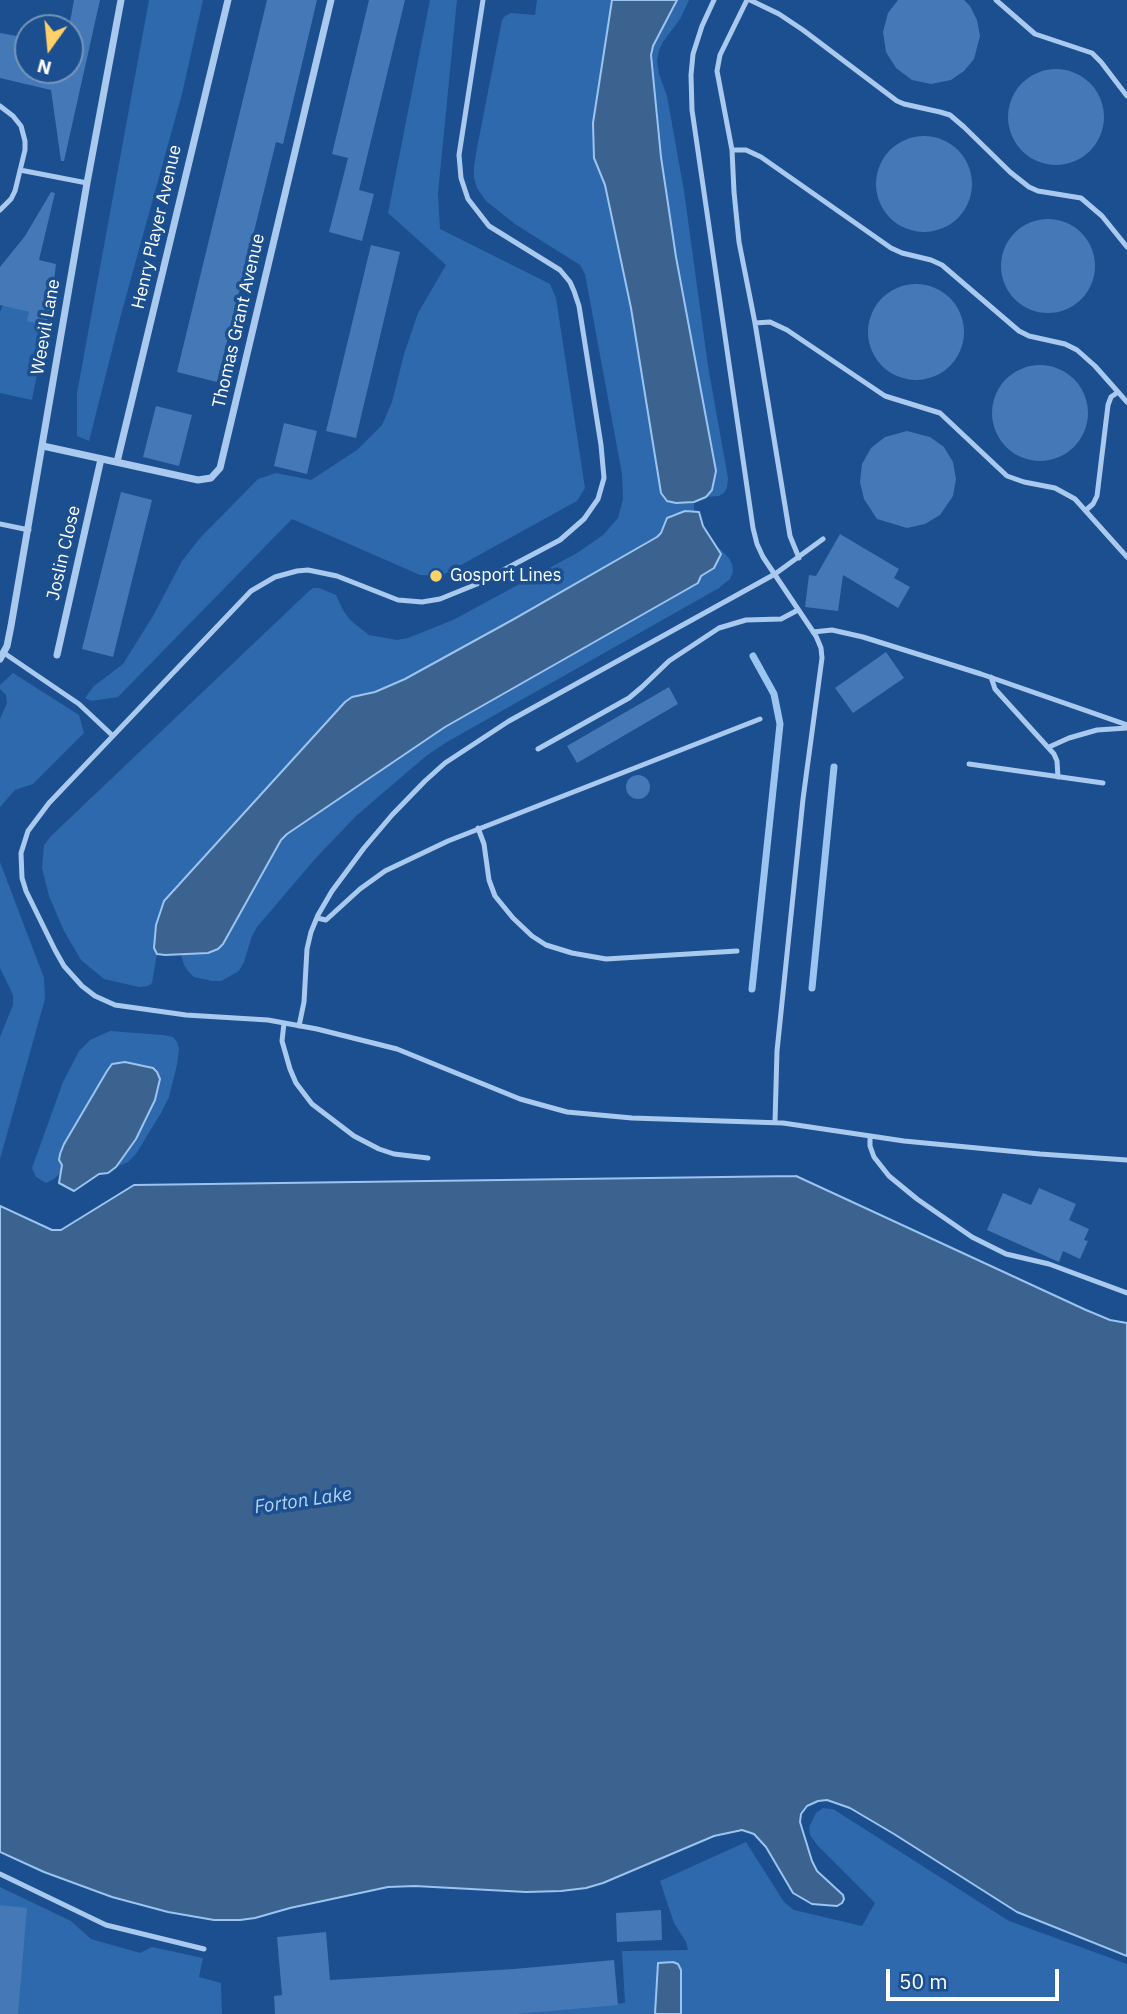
<!DOCTYPE html>
<style>
body{margin:0}
#map{position:relative;width:1127px;height:2014px;overflow:hidden;background:#1b4f8f;font-family:"IBM Plex Sans",sans-serif}
canvas{display:block}
.north{position:absolute;left:14px;top:14px;width:70px;height:70px;box-sizing:border-box;background:#1b4f8f;border:2px solid #7695bc;border-radius:50%;rotate:195deg;font-size:19px;font-weight:700;line-height:28px;text-align:center;color:#fff}
.north::after{content:'';display:block;margin:auto;width:24px;height:32px;background:#ffd166;clip-path:polygon(50% 0,100% 100%,50% 72%,0 100%)}
.scale{position:absolute;left:886px;top:1969px;width:173px;height:32px;box-sizing:border-box;border:4px solid #fff;border-top:0;padding-left:9px;font-size:21px;line-height:24px;white-space:nowrap;color:#fff;-webkit-text-stroke:5px #1b4f8f;paint-order:stroke}
</style>
<div id="map">
<canvas width="1127" height="2014"></canvas>
<div class="north">N</div>
<div class="scale">50 m</div>
</div>
<script>
const context = document.querySelector('canvas').getContext('2d');
context.lineJoin = 'round';
function paint(path, color) {
  context.fillStyle = color;
  context.fill(path, 'evenodd');
}
function shape(rows) {
  const path = new Path2D();
  for (const r of rows) {
    if (r.length === 3) {
      path.moveTo(r[0] + r[2], r[1]);
      path.arc(r[0], r[1], r[2], 0, 2 * Math.PI);
      continue;
    }
    path.moveTo(r[0], r[1]);
    for (let i = 2; i < r.length; i += 2) path.lineTo(r[i], r[i + 1]);
  }
  return path;
}
function stroke(path, color, width, dash) {
  context.strokeStyle = color;
  context.lineWidth = width;
  context.lineCap = dash ? 'butt' : 'round';
  context.setLineDash(dash || []);
  context.stroke(path);
}
function write(font, color, halo, rows, align = 'center') {
  context.font = font + ' "IBM Plex Sans",sans-serif';
  context.lineWidth = 7;
  context.setLineDash([]);
  context.textBaseline = 'middle';
  context.strokeStyle = halo;
  context.fillStyle = color;
  for (const [text, x, y, turn = 0] of rows) {
    context.save();
    context.translate(x, y);
    context.rotate((+turn || 0) * Math.PI / 180);
    context.textAlign = isNaN(turn) ? turn : align;
    if (halo) context.strokeText(text, 0, 0);
    context.fillText(text, 0, 0);
    context.restore();
  }
}
paint(shape([
 [149,0,203,0,182,94,122,311,89,441,77,436,77,393],
 [430,0,457,0,438,193,440,229,550,284,556,298,585,488,577,501,441,576,420,575,292,519,118,697,91,701,85,698,94,686,123,664,153,616,182,561,200,538,258,479,276,473,311,480,357,450,382,425,392,402,404,354,418,313,446,265,388,213],
 [537,0,612,0,593,123,594,158,605,185,631,309,661,493,676,503,694,502,694,511,673,514,667,518,661,533,657,537,405,679,375,692,352,697,345,702,164,901,156,925,154,948,157,954,152,983,148,986,139,987,104,979,81,960,64,931,49,896,42,868,44,845,51,836,308,592,313,588,319,588,336,595,343,610,350,620,369,635,397,640,408,638,453,620,577,553,603,535,618,518,623,499,622,474,585,274,580,265,515,224,486,201,477,188,474,178,474,166,477,148,502,20,505,16,511,13,535,15],
 [677,0,689,0,680,19,663,42,659,50,657,61,659,74,667,96,684,191,708,366,728,478,727,488,724,493,719,496,706,497,712,490,716,470,676,257,661,157,651,55,653,46],
 [3,305,48,317,32,400,0,393,0,312],
 [718,547,729,558,732,564,733,572,730,579,719,588,447,742,426,756,356,816,315,859,257,927,252,936,244,962,239,971,221,981,212,981,194,977,188,971,184,965,181,954,208,953,223,944,281,840,287,834,445,727,701,576,714,568,721,554],
 [13,673,79,715,84,733,33,784,15,790,0,807,0,719,7,703,6,695,0,689,0,685],
 [0,862,44,978,45,999,0,1159,0,1037,13,1005,13,995,0,968],
 [110,1031,163,1035,173,1037,177,1042,179,1049,177,1065,169,1097,161,1113,136,1154,128,1162,116,1167,136,1139,148,1117,159,1088,112,1064,107,1071,64,1144,61,1172,54,1179,46,1183,36,1177,32,1168,63,1082,79,1051,90,1040],
 [823,1808,833,1809,1009,1921,1127,1964,1127,2014,517,2014,625,2003,622,1951,688,1950,686,1942,674,1923,660,1881,746,1842,784,1902,794,1910,862,1926,875,1903,817,1845,810,1835,809,1827,816,1813],
 [0,1887,71,1921,91,1939,140,1953,152,1947,203,1958,199,1977,221,1983,222,2014,0,2014]
]), '#2e69ad');
const water = shape([
 [612,0,677,0,653,46,651,55,661,157,676,257,716,471,712,490,706,497,694,502,676,503,667,501,661,493,631,308,605,185,594,158,593,123,612,0],
 [685,511,699,512,703,526,721,554,714,568,701,576,698,583,445,727,287,834,281,840,223,944,218,949,208,953,165,955,157,954,154,948,156,925,164,901,345,702,352,697,375,692,405,679,514,619,657,537,661,533,667,518,685,511],
 [125,1062,153,1068,157,1072,160,1079,155,1100,136,1139,116,1167,108,1173,99,1174,74,1191,59,1183,62,1165,59,1160,60,1154,64,1144,107,1071,112,1064,125,1062],
 [796,1176,1086,1310,1110,1320,1127,1323,1127,1956,1017,1912,894,1834,850,1808,827,1800,818,1801,807,1806,801,1814,800,1822,812,1861,817,1871,843,1895,844,1899,842,1903,837,1906,812,1904,793,1893,766,1847,754,1834,742,1830,714,1836,603,1883,586,1888,561,1891,526,1892,415,1886,388,1887,290,1908,255,1918,240,1920,214,1920,168,1912,112,1897,44,1872,0,1852,0,1206,52,1230,61,1230,134,1185,796,1176],
 [673,1962,678,1964,681,1970,681,2014,655,2014,658,1963,673,1962]
]);
paint(water, '#3c6290');
stroke(water, '#9cc4f0', 2);
stroke(shape([
 [812,988,834,767],
 [752,989,780,724,774,694,753,656]
]), '#9cc4f0', 7);
paint(shape([
 [74,0,100,0,64,161,61,161,51,90,0,78,0,33,28,38,28,70,70,70,70,22],
 [267,0,317,0,283,144,276,142,217,382,177,372],
 [369,0,405,0,359,190,374,194,362,241,329,232,348,158,332,154],
 [898,0,964,0,970,6,977,20,980,36,974,59,964,71,951,80,931,84,912,80,896,68,886,52,883,32,888,13],
 [1056,117,48],
 [924,184,48],
 [51,192,55,193,39,260,56,264,52,299,46,326,27,321,29,312,0,305,0,267,25,236],
 [1048,266,47],
 [371,245,400,252,356,438,326,431],
 [916,332,48],
 [1040,413,48],
 [156,406,192,415,179,466,143,457],
 [284,423,317,431,307,474,274,466],
 [907,431,930,437,944,447,953,462,956,479,953,496,940,515,925,524,907,528,877,519,864,499,860,482,862,464,871,448,885,437],
 [121,492,152,500,113,657,82,649],
 [840,534,899,569,894,578,910,587,898,608,843,575,838,611,805,607,809,575,816,576],
 [886,652,904,678,853,713,835,688],
 [669,687,678,704,577,763,567,746],
 [638,787,12],
 [1039,1188,1076,1204,1069,1220,1089,1229,1084,1240,1088,1241,1080,1259,1063,1251,1059,1262,987,1230,1003,1193,1031,1205],
 [0,1905,27,1908,18,2014,0,2014],
 [661,1910,662,1940,617,1942,616,1913],
 [326,1932,330,1980,514,1969,614,1960,618,2005,517,2014,275,2014,274,1996,282,1995,277,1937]
]), '#4478b7');
stroke(shape([
 [483,0,459,155,461,178,468,199,489,226,560,270,570,282,574,291,579,306,601,445,604,478,598,499,584,519,560,540,477,584,440,599,422,602,398,600,337,576,308,570,297,571,275,577,251,591,49,803,28,831,21,853,22,878,26,891,55,950,64,966,82,986,95,996,115,1005,186,1015,268,1020,317,1029,397,1049,520,1099,567,1112,632,1118,783,1123,904,1141,1040,1154,1127,1160],
 [714,0,702,26,693,54,691,75,692,110,753,528,757,544,763,557,816,636,821,648,822,658,803,799,777,1051,775,1122],
 [747,0,720,55,717,71,732,150,734,192,739,242,755,323,790,536,799,558],
 [750,0,779,14,803,30,897,101,904,104,940,112,950,115,964,127,1010,172,1029,187,1038,191,1081,198,1102,216,1127,247],
 [996,0,1035,34,1092,53,1101,62,1127,96],
 [0,106,13,116,21,126,25,141,25,150,15,191,11,199,0,210],
 [732,150,746,150,761,157,891,248,902,253,931,260,942,265,1019,331,1029,336,1065,344,1077,350,1095,366,1127,402],
 [20,170,87,183],
 [755,323,770,322,787,330,885,396,940,413,1007,476,1024,482,1055,488,1075,499,1127,557],
 [1086,510,1093,504,1097,496,1108,405,1111,397,1118,392],
 [0,524,29,530],
 [813,632,832,630,863,637,981,674,1127,725],
 [4,653,79,704,113,736],
 [991,677,995,689,1054,754,1057,761,1058,777],
 [1049,747,1069,738,1097,730,1127,728],
 [538,749,629,698,642,687,669,661,719,628,746,620,781,619,798,610],
 [969,764,1103,783],
 [478,828,484,844,489,880,495,896,513,918,532,936,546,945,572,953,606,959,737,951],
 [317,918,326,920,360,889,385,871,448,841,760,719],
 [284,1023,282,1041,290,1069,296,1083,312,1104,354,1136,379,1149,394,1154,428,1158],
 [299,1026,304,1002,307,949,311,932,318,915,332,891,364,848,392,815,425,781,445,763,509,721,775,574,823,539],
 [870,1137,870,1146,874,1157,889,1176,917,1199,972,1237,1006,1254,1049,1264,1127,1293],
 [0,1874,106,1925,204,1949]
]), '#a9c9ee', 5);
stroke(shape([
 [43,446,198,480,211,478,220,468,331,0],
 [117,462,228,0],
 [57,655,101,459],
 [0,659,7,646,11,626,87,183,121,0]
]), '#a9c9ee', 7);
for (const [x, y, r, color] of [
 [436,576,7,"#ffd166"]
]) {
  const dot = new Path2D();
  dot.arc(x, y, r, 0, 2 * Math.PI);
  context.fillStyle = color;
  context.fill(dot);
  stroke(dot, '#1b4f8f', 2.5);
}
write('18px', '#fff', '#1b4f8f', [
 ["Henry Player Avenue",157,227,-77],
 ["Thomas Grant Avenue",239,321,-77],
 ["Weevil Lane",46,327,-80],
 ["Joslin Close",64,553,-77]
]);
write('18px', '#fff', '#1b4f8f', [
 ["Gosport Lines",450,576]
], 'left');
write('italic 19px', '#b5d3f5', '#1b4f8f', [
 ["Forton Lake",303,1501,-8]
]);
</script>
